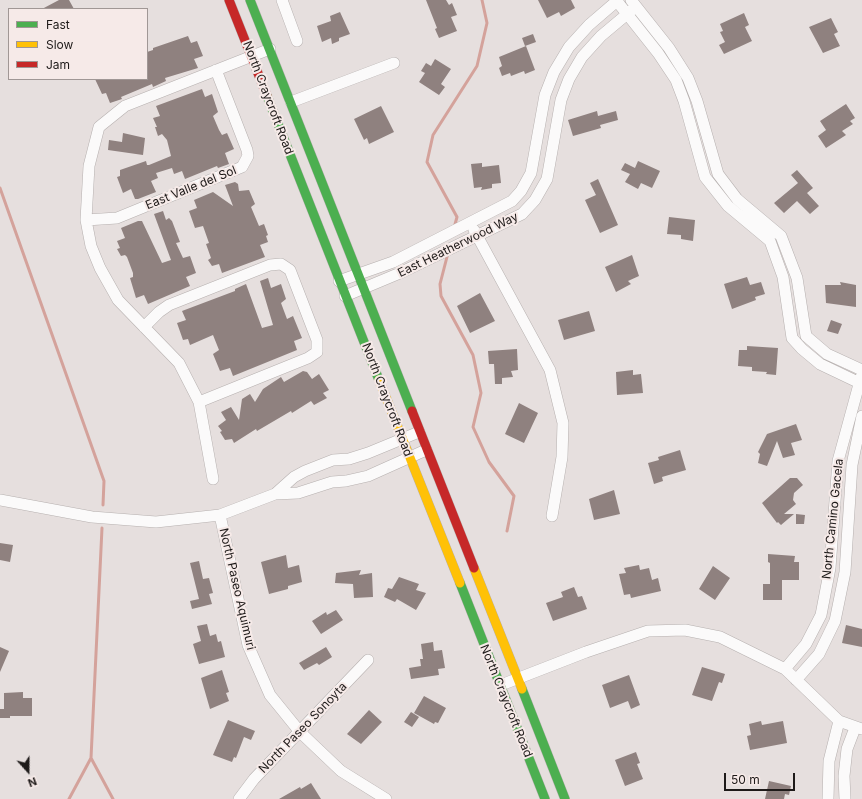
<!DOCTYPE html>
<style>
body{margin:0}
#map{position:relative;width:862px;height:799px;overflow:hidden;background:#e6dfde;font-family:Inter,sans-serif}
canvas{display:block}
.legend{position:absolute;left:8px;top:8px;width:140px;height:72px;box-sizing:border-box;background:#f6eae8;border:1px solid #a09795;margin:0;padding:5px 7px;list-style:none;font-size:12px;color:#1e1a19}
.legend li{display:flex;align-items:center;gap:8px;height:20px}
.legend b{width:20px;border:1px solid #a09795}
.north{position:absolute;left:8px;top:751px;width:40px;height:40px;-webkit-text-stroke:3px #f6eae8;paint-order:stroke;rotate:159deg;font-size:11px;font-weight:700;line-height:16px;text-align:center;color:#1e1a19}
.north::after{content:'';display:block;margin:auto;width:14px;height:18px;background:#1e1a19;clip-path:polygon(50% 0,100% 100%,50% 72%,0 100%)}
.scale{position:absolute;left:724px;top:773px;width:71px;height:18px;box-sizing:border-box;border:2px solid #1e1a19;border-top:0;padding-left:5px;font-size:12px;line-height:14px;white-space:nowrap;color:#1e1a19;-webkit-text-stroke:3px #f6eae8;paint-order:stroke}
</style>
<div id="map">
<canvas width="862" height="799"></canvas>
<ul class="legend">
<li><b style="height:5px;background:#4caf50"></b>Fast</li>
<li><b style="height:5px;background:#ffc107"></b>Slow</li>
<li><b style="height:5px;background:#c62828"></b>Jam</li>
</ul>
<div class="north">N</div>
<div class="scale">50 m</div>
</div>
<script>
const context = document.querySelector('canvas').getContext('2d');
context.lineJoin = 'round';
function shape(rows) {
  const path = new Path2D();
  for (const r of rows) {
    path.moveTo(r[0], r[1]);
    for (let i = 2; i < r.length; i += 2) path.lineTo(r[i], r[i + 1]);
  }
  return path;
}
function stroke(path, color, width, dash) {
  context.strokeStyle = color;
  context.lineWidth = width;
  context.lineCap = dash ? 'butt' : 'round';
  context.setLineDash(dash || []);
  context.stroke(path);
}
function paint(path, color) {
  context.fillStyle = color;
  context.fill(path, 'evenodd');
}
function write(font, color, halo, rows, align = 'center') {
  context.font = font + ' Inter,sans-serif';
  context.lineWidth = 4;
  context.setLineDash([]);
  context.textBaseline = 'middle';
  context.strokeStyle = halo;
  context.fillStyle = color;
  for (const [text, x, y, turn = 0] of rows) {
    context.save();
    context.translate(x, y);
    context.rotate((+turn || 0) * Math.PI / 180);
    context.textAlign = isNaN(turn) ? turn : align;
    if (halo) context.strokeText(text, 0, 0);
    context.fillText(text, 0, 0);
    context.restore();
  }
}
stroke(shape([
 [0,188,104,481,103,505],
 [454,228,457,217,427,162,433,135,477,66,487,23,482,0],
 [448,253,440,284,441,296,473,355,481,393,473,427,489,462,514,496,507,531],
 [91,758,113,799],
 [69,799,91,758,102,528]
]), '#d4a29b', 3);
paint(shape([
 [59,0,69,0,74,9,42,9],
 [426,0,446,0,449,5,452,3,457,15,451,17,457,31,439,38,435,29,437,28],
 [538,0,571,0,575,8,561,16,559,12,547,18],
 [340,12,350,34,339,38,339,41,332,44,331,38,322,42,317,26,331,21,330,16],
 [744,13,749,25,745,27,752,41,724,54,719,45,725,42,720,32,723,31,720,24],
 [831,18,838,32,834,34,840,46,823,53,809,27],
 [533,34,536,42,525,46,522,38],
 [188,36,191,43,197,41,203,56,194,59,198,68,165,78,166,81,153,87,152,84,121,97,122,99,110,103,106,93,102,94,95,79,147,79,147,52,153,50,153,48],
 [526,46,535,70,525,74,524,71,511,76,510,73,502,76,499,68,502,66,499,57],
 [435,59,451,69,441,84,445,87,439,95,419,82,425,73,421,71,426,63,431,66],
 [202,89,205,97,212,94,218,112,213,116,219,130,222,135,227,133,234,149,225,153,229,164,218,168,217,166,185,179,182,171,174,174,172,168,156,173,158,178,151,181,156,192,138,199,135,199,131,189,123,193,117,177,120,176,120,170,146,161,147,165,149,165,171,156,167,140,162,134,158,136,155,127,157,127,153,118,160,116,156,106],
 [846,104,855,118,850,121,853,124,842,131,846,135,826,148,818,136,826,130,820,121],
 [381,106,394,132,369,144,367,138,364,140,354,119],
 [597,111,598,116,616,111,618,120,600,125,601,128,573,136,568,120],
 [123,133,145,138,143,155,108,150,109,140,122,142],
 [638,161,660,171,652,188,641,183,638,189,625,182,630,174,621,170,625,163,635,168],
 [482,163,482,167,499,165,501,183,492,184,492,188,481,190,482,187,474,188,471,164],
 [797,170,813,188,807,193,819,206,810,214,797,201,784,213,774,203,798,183,791,175],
 [598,179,618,225,600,233,585,200,596,195,590,183],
 [235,182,238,184,239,191,249,190,255,204,251,207,259,226,264,224,268,235,266,236,268,242,260,245,265,257,222,273,219,264,212,266,208,260,211,258,206,244,209,243,203,226,195,228,189,211,197,208,194,200,213,192,233,206,225,185],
 [163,211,166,220,169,218,172,221,180,242,176,243,183,258,190,256,196,273,186,277,190,286,148,304,144,295,136,298,130,278,133,277,133,273,127,257,125,255,121,256,117,249,120,248,117,241,125,238,121,228,138,221,142,221,162,263,171,260,154,214],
 [669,217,695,220,693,241,681,239,681,235,667,234],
 [632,255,639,276,628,281,631,284,616,292,605,267],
 [747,277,750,285,761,282,765,294,755,297,756,300,732,309,724,284],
 [268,278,271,288,281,284,286,299,281,303,287,319,293,316,302,338,294,341,297,350,233,376,230,368,220,371,213,354,219,350,213,335,190,345,188,339,183,340,177,323,186,320,182,311,227,294,235,291,235,289,246,284,262,328,273,325,260,281],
 [840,282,856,285,856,307,826,303,825,285,841,285],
 [480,293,495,321,470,333,457,306],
 [589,311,595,331,564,340,558,320],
 [831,320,842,324,838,334,827,331],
 [747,346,778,348,776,375,766,374,767,372,752,371,752,367,738,366,739,350,747,350],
 [517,349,518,370,511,371,513,377,502,378,502,384,495,384,494,364,489,364,488,351],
 [633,370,633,375,641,374,643,393,617,395,616,372],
 [303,371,307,372,312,379,319,374,329,390,323,393,327,398,314,405,311,401,292,413,291,411,257,431,256,429,234,443,232,439,225,440,220,432,222,431,218,426,226,420,221,412,231,407,239,420,242,399,250,394,255,402,263,389,281,377,284,382],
 [519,403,538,413,524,443,505,434],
 [796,424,802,440,791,443,795,455,783,458,777,441,767,466,758,463,760,454,758,452,767,434],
 [680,450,686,470,662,477,663,481,654,484,648,463,659,460,658,457],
 [790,478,797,478,803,485,794,493,793,500,796,504,784,514,794,514,781,525,778,522,777,523,762,503],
 [614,490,620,514,594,520,589,499],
 [796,514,805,515,804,524,796,524],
 [0,543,13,545,10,562,0,560],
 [768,554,795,556,794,562,799,562,799,580,782,580,782,600,763,600,763,584,770,584,770,563,768,562],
 [286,555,288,568,299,565,302,582,288,586,288,589,269,594,261,562],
 [199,561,203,579,209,578,213,593,209,594,212,604,192,609,190,601,199,599,190,563],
 [639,565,640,570,649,568,652,580,658,578,661,591,631,598,630,594,624,595,619,574,626,573,624,568],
 [713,566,730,578,715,600,699,589],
 [361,570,359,575,372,573,373,597,354,598,353,584,335,583,336,573],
 [399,577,419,584,416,590,426,593,416,610,397,599,395,602,384,597,388,588,392,589],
 [574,587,578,597,582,596,587,609,553,621,546,603,563,597,561,592],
 [336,610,343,620,321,634,312,621,326,612,327,615],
 [207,624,210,636,216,634,218,642,221,641,225,657,199,664,193,644,201,641,197,626],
 [846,625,862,629,862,647,842,643],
 [433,642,434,651,442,650,445,668,438,669,439,675,411,679,409,668,421,666,420,659,423,659,421,644],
 [0,647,9,651,0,672],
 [326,647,332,657,319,665,317,663,304,670,299,663],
 [702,667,725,674,722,683,719,682,712,701,692,695],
 [222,670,229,692,226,693,229,701,210,709,201,678],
 [629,675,640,705,631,709,628,701,610,708,602,685],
 [23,692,23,698,32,698,32,716,10,716,10,718,0,718,0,709,4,709,4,693],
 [424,696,446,708,438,723,435,722,434,724,414,713],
 [369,710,382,722,361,744,347,734],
 [411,712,419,717,412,727,404,722],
 [228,720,255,731,251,740,244,737,236,758,234,757,232,762,213,755],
 [761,721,762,725,783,721,787,743,750,750,747,736,751,735,749,724],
 [636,752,640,763,637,764,643,779,625,786,615,760],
 [769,781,791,786,789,795,785,794,784,799,765,799],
 [311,783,321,799,279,799,300,787,301,789]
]), '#8f817f');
const street = shape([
 [282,0,297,41],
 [616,0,658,53,676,80,684,101,705,177,728,206,770,241,783,277,792,338,802,349,820,364,862,384],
 [631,0,669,48,688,78,697,101,718,174,737,199,781,236,797,278,806,336,827,354,862,370],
 [291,102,394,63],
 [86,220,117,218,242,167,248,156,247,150,216,70],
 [474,230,550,370,563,423,562,457,552,516],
 [339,281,393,262,512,201,521,191,531,173,545,95,554,72,569,47,589,25,618,0],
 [345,296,400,273,522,214,535,200,547,179,561,100,569,79,582,57,601,36,632,10],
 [144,327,159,312,169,305,270,265,281,264,290,270,317,340,317,352,308,358,199,402],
 [213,479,199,402,179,363,118,300,100,268,91,246,86,220,89,166,99,127,125,106,270,49],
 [275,494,294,477,305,471,333,460,349,459,368,453,419,432],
 [0,500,92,517,156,522,220,515,275,494,298,493,332,482,346,481,368,476,426,450],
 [220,515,248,645,270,695,300,732,341,771,386,799],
 [785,669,806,644,821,615,830,568,838,461,861,377],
 [796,680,819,654,835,621,845,572,852,465,862,416],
 [501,685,586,652,648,631,685,630,720,637,785,669,839,721,862,729],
 [239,799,254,779,368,660],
 [828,799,829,761,839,721],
 [845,799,844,776,847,749,855,728]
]);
const fast = shape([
 [250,0,412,411],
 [267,96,379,380],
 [460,583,545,799],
 [522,689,565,799]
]);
const slow = shape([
 [379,380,460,583],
 [474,568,522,689]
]);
const jam = shape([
 [229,0,267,96],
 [412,411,474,568]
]);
stroke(street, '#b6b0af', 12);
stroke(fast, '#b6b0af', 10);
stroke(slow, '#b6b0af', 10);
stroke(jam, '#b6b0af', 10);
stroke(street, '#fbfafa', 11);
stroke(fast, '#4caf50', 9);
stroke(slow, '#ffc107', 9);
stroke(jam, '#c62828', 9);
write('12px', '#1e1a19', '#f6eae8', [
 ["North Craycroft Road",268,98,69],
 ["East Valle del Sol",191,188,-22],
 ["East Heatherwood Way",458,245,-26],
 ["North Craycroft Road",387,400,69],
 ["North Camino Gacela",833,519,-84],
 ["North Paseo Aquimuri",237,589,77],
 ["North Craycroft Road",506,701,68],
 ["North Paseo Sonoyta",303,728,-46]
]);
</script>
